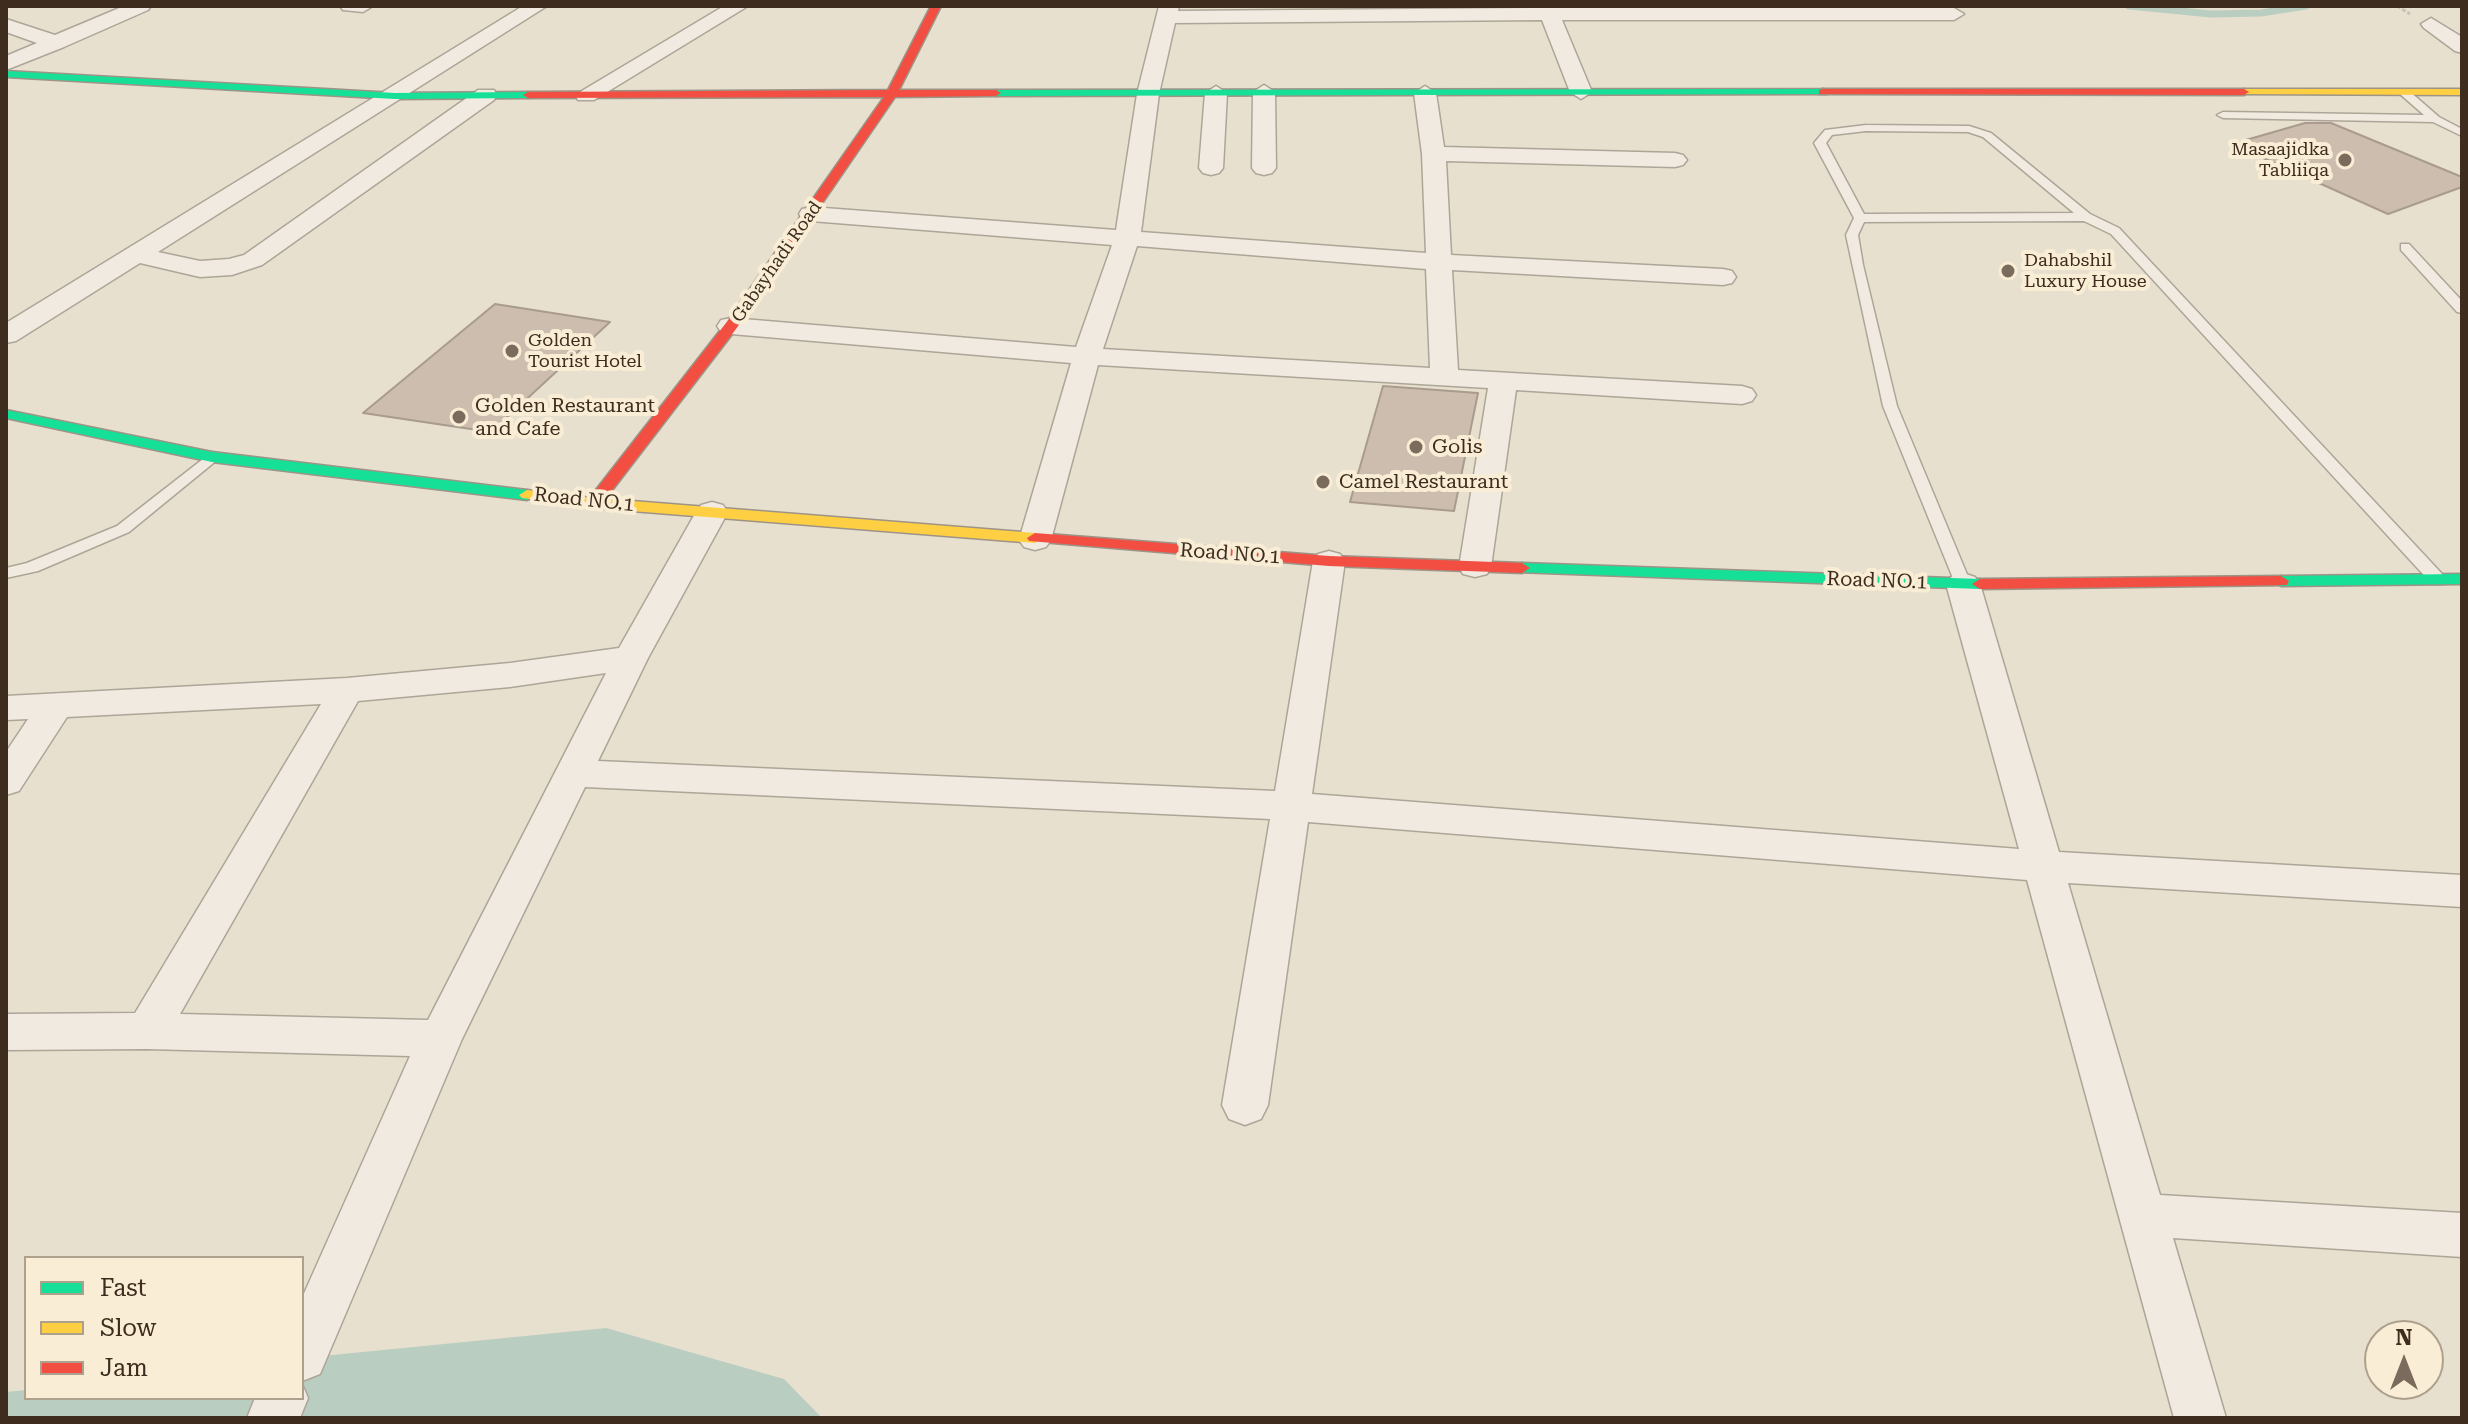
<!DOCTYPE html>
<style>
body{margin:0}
#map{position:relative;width:2468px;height:1424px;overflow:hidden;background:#e8e0ce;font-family:"Roboto Serif",serif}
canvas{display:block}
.frame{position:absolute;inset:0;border:8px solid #3e2c1e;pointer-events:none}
.legend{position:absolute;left:24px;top:1256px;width:280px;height:144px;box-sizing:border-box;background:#f9edd5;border:2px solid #aea08c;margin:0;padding:10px 14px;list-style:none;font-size:24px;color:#3e2c1e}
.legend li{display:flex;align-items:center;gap:16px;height:40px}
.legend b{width:40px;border:2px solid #aea08c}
.north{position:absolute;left:2364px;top:1320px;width:80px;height:80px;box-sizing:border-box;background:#f9edd5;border:2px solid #aea08c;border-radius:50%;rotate:0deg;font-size:22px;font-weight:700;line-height:32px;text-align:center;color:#3e2c1e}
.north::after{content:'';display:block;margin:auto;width:28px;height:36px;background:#7a6b5c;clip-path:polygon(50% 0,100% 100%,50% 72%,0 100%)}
</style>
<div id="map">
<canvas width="2468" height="1424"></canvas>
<div class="frame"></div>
<ul class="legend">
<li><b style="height:10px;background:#16e098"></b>Fast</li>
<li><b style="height:10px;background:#ffcf43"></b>Slow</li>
<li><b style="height:10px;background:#f24e42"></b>Jam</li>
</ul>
<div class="north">N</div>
</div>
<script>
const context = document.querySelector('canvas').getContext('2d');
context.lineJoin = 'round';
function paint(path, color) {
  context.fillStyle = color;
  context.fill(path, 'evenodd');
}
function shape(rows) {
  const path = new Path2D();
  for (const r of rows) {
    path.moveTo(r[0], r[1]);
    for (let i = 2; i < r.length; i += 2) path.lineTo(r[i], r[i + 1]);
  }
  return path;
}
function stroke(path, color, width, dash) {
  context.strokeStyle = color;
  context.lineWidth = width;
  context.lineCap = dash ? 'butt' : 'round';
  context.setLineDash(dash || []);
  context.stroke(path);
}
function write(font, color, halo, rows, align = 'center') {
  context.font = font + ' "Roboto Serif",serif';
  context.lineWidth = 8;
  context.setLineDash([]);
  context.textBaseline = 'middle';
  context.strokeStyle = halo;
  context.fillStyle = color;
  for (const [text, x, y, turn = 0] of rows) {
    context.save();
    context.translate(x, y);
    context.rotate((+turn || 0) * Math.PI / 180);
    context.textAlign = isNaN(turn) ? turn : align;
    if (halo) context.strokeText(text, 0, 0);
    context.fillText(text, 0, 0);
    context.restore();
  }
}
paint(shape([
 [606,1328,784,1379,822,1418,6,1418,6,1392,26,1390,26,1398,302,1398,302,1358]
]), '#bacdc1');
stroke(shape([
 [2129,6,2211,14,2261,13,2306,6]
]), '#bacdc1', 7);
const building = shape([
 [2305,123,2331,123,2462,177,2462,187,2388,214,2232,144,2305,123],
 [495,304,610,322,491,432,363,413,495,304],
 [1383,386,1478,393,1454,511,1350,502,1383,386]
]);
paint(building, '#ccbdaf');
stroke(building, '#a99b8d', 2);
const lane = shape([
 [2400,90,2408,90,2439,117,2462,129,2462,136,2433,122,2223,118,2217,115,2223,112,2424,115,2400,94,2400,90],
 [1866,125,1969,126,1991,133,2090,214,2119,228,2444,576,2446,580,2444,584,2432,584,2111,234,2084,221,1864,222,1858,235,1863,265,1897,406,1971,584,1969,588,1957,588,1883,406,1846,235,1854,218,1814,143,1825,130,1866,125],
 [1866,131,1968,132,1983,137,2074,213,1864,214,1826,143,1832,135,1866,131],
 [2401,244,2409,244,2462,301,2462,313,2457,312,2401,250,2401,244],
 [212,452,220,457,217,460,129,532,38,571,6,578,6,568,27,563,117,526,212,452]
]);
const street = shape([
 [124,6,151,6,148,10,64,47,6,70,6,56,37,43,6,32,6,19,55,35,124,6],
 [340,6,373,6,363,12,343,10,340,6],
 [523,6,547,6,158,252,200,261,229,259,244,255,478,90,494,90,497,95,494,100,262,265,232,275,200,277,140,263,16,341,6,343,6,323,523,6],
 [724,6,748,6,594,100,578,100,575,95,724,6],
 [1159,6,1179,6,1178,11,1765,6,1954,8,1964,14,1954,20,1562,20,1592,92,1581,99,1570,92,1542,20,1175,23,1159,94,1141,232,1426,253,1422,154,1414,93,1425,86,1436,93,1444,147,1675,153,1683,155,1687,160,1683,165,1675,167,1446,161,1451,255,1723,269,1732,271,1736,277,1732,283,1723,285,1452,270,1458,370,1742,386,1752,389,1756,395,1752,401,1742,404,1516,390,1491,567,1487,574,1475,577,1463,574,1459,567,1488,388,1098,365,1051,540,1046,547,1035,550,1024,547,1019,540,1071,363,731,334,721,332,717,326,721,320,731,318,1076,347,1112,245,811,221,802,219,799,214,802,209,811,207,1116,230,1137,94,1159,6],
 [1137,246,1426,269,1430,368,1103,349,1137,246],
 [2431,18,2462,37,2462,53,2455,51,2424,28,2421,24,2431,18],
 [1264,85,1275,92,1276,168,1272,173,1264,175,1256,173,1252,168,1253,92,1264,85],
 [1216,86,1227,93,1223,168,1219,173,1211,175,1203,173,1199,168,1205,93,1216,86],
 [712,502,723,505,728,512,648,658,598,761,1275,791,1313,561,1318,554,1329,551,1340,554,1345,561,1312,794,2019,849,1946,584,1951,577,1963,573,1975,577,1980,584,2059,852,2462,875,2462,907,2068,883,2160,1195,2462,1213,2462,1257,2173,1238,2226,1418,2174,1418,2027,880,1308,822,1268,1105,1261,1119,1245,1125,1229,1119,1222,1105,1270,819,585,787,462,1039,320,1374,302,1381,302,1298,410,1056,147,1049,6,1050,6,1014,135,1013,321,704,67,717,19,791,6,795,6,752,28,719,6,720,6,696,347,678,510,663,619,648,696,512,701,505,712,502],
 [606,673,428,1020,180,1014,358,701,510,687,606,673],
 [302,1384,308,1398,300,1418,247,1418,255,1398,302,1398,302,1384]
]);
const fast = shape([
 [6,71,395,93,528,92,533,95,528,98,395,99,6,77,6,71],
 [1823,89,1827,90,1827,94,996,96,991,93,996,90,1823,89],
 [6,410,212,452,527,490,535,495,527,500,212,462,6,418,6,410],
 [1522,563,1980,579,1988,584,1980,589,1516,572,1514,568,1522,563],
 [2462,574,2462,584,2281,586,2273,581,2281,576,2462,574]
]);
const slow = shape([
 [2244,89,2462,89,2462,95,2240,94,2240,90,2244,89],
 [527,490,594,498,1035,533,1043,538,1035,543,594,508,522,498,519,495,527,490]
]);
const jam = shape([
 [931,6,941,6,899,90,996,90,1001,93,996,96,895,97,736,329,600,506,588,506,586,503,588,500,726,323,884,97,528,98,523,95,528,92,888,90,931,6],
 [1823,89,2244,89,2249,92,2244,95,1819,94,1819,90,1823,89],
 [1035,533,1329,556,1522,563,1530,568,1522,573,1329,566,1029,541,1027,538,1035,533],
 [2281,576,2289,581,2287,585,1980,589,1972,584,1980,579,2281,576]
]);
stroke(lane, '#ada597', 3);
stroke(street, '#ada597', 3);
stroke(fast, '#9d9487', 3);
stroke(slow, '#9d9487', 3);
stroke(jam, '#9d9487', 3);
stroke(shape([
 [2397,6,2410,14]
]), '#c8c1b7', 3, [4, 2]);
paint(lane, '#f0eae1');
paint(street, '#f0eae1');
paint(fast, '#16e098');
paint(slow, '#ffcf43');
paint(jam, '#f24e42');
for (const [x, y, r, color] of [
 [2345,160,8,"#7a6b5c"],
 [2008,271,8,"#7a6b5c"],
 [512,351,8,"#7a6b5c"],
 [459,417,8,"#7a6b5c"],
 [1416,447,8,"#7a6b5c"],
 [1323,482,8,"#7a6b5c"]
]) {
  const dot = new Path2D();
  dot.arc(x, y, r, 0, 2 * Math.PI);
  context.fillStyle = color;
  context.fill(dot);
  stroke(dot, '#f9edd5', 3);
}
write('18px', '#3e2c1e', '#f9edd5', [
 ["Masaajidka",2329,150,"right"],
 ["Tabliiqa",2329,171,"right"],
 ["Dahabshil",2024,261],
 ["Luxury House",2024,282],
 ["Golden",528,341],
 ["Tourist Hotel",528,362]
], 'left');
write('18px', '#3e2c1e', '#f9edd5', [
 ["Gabayhadi Road",777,262,-55]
]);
write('20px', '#3e2c1e', '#f9edd5', [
 ["Golden Restaurant",475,406],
 ["and Cafe",475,429],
 ["Golis",1432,447],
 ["Camel Restaurant",1339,482]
], 'left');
write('20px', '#3e2c1e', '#f9edd5', [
 ["Road NO.1",584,500,6],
 ["Road NO.1",1230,554,4],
 ["Road NO.1",1877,581,2]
]);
</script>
